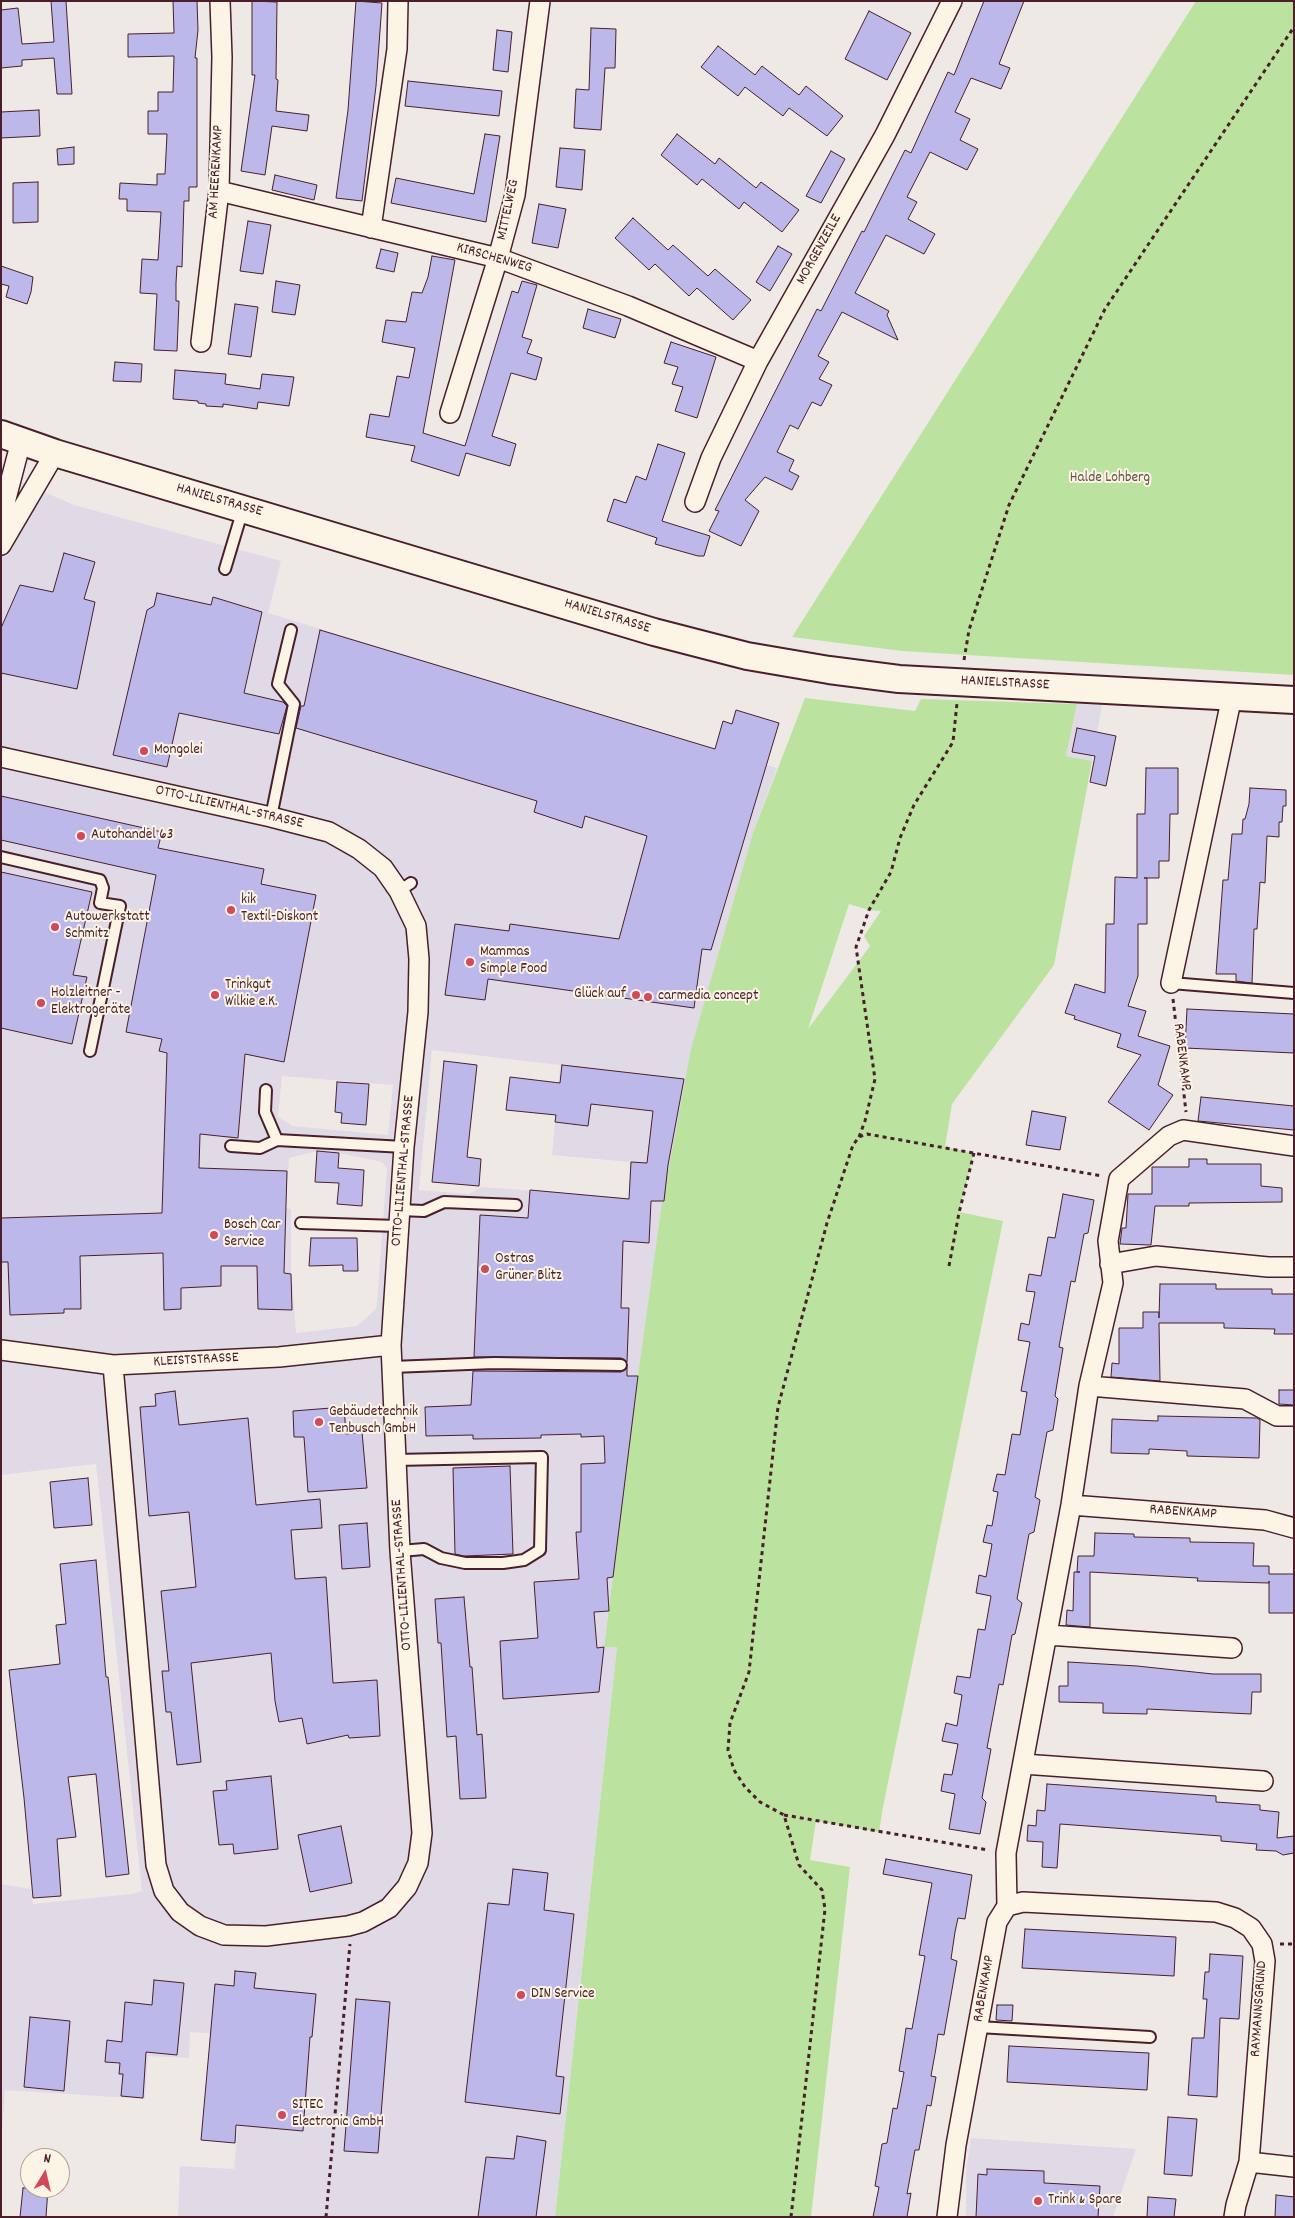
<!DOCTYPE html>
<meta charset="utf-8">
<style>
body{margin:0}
#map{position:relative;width:1295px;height:2218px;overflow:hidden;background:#efe9e6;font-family:Dekko,sans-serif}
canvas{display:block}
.frame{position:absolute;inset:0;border:2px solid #4a1f2b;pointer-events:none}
.north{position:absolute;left:20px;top:2148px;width:50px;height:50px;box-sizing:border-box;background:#fcf5e5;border:1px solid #b59f9b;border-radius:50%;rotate:9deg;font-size:14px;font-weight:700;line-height:20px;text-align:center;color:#4a1f2b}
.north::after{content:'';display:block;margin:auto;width:18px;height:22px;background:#d1495b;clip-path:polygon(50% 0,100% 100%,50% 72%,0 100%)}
</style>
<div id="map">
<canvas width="1295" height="2218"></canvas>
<div class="frame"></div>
<div class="north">N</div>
</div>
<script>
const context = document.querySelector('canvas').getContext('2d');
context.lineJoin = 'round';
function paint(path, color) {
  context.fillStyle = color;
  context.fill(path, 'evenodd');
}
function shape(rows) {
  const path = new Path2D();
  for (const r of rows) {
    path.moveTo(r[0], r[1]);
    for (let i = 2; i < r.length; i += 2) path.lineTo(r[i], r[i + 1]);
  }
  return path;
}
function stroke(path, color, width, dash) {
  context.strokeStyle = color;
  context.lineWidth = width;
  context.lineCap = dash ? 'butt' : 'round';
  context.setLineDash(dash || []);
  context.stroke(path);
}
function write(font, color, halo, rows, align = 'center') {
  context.font = font + ' Dekko,sans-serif';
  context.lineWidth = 4;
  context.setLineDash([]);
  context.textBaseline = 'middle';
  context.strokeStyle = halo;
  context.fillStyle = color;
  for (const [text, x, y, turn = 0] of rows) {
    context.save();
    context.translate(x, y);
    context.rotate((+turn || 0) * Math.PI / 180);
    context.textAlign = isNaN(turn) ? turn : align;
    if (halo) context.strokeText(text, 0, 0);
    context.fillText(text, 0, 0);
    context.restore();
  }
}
paint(shape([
 [1,473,74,505,281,561,268,613,777,768,753,833,638,1376,604,1646,617,1646,555,2217,178,2217,180,2166,234,2169,246,2036,190,2032,189,2058,148,2056,145,2099,5,2090,1,2146,1,1884,31,1889,33,1904,131,1894,142,1891,96,1464,1,1475],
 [432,1050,560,1065,552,1155,630,1162,629,1198,482,1187,469,1194,419,1190],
 [282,1076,393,1085,388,1135,293,1126,278,1117],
 [317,1151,339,1153,382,1162,387,1168,377,1302,376,1309,357,1326,296,1333,291,1269,291,1209,286,1208,289,1158],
 [1077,704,1102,705,1092,761,1066,756],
 [971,2138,1136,2149,1113,2217,966,2217,966,2171]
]), '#e0dae7');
paint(shape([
 [1196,1,1294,1,1294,675,902,651,792,637],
 [805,698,915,711,921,699,1077,704,1066,756,1092,761,1054,965,952,1104,945,1147,974,1153,959,1212,1003,1221,883,1807,879,1832,816,1821,810,1860,850,1867,811,2217,555,2217,617,1647,604,1647,638,1376,661,1210,691,1049,753,833],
 [849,904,869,910,881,911,864,936,870,946,808,1029]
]), '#bbe39f');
const building = shape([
 [51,1,66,1,72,94,57,94,54,58,22,60,22,66,1,68,1,10,18,8,22,44,54,42,51,1],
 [173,1,197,1,198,30,195,58,197,58,197,187,189,187,189,201,184,201,182,267,177,266,176,283,176,301,179,301,177,351,154,350,157,294,140,293,142,259,158,260,161,212,127,211,127,199,119,199,120,183,157,185,157,174,165,174,167,134,148,134,148,111,158,111,158,92,173,92,174,56,128,57,128,34,174,33,173,1],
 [252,1,277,2,276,79,278,80,276,111,309,115,307,131,272,126,265,175,241,171,255,75,252,75,252,1],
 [356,1,382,3,376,86,362,201,336,198,348,110,356,1],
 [984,1,1024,1,999,64,1010,68,1001,89,971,78,955,112,970,119,960,140,978,149,967,170,930,152,907,197,917,202,908,219,935,234,924,254,886,235,855,293,889,311,887,315,898,340,842,312,818,356,829,362,819,379,832,385,821,406,812,402,798,429,790,425,777,452,794,460,789,471,799,476,792,490,765,477,745,500,759,511,741,546,709,531,719,511,715,510,817,309,821,311,862,231,864,232,905,150,911,153,948,72,954,75,984,1],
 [869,11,911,33,887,80,845,59,869,11],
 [591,28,616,29,615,68,605,68,601,130,574,128,576,89,589,90,591,28],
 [497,30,512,32,508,72,493,70,497,30],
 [718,46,755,75,762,66,799,95,806,86,843,116,827,136,789,108,783,116,745,87,738,96,701,67,718,46],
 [408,81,502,91,499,116,405,106,408,81],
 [39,110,40,136,1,138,1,112,39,110],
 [485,134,500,136,486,222,391,203,396,178,474,194,485,134],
 [677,134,715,164,719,158,756,188,761,182,799,210,782,232,744,202,739,209,702,179,697,185,661,155,677,134],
 [74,147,74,164,58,165,57,149,74,147],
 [560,148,585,150,582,190,556,187,560,148],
 [831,151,845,159,821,203,806,196,831,151],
 [275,175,317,185,314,200,272,190,275,175],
 [38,182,38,222,13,223,13,183,38,182],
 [539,204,566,209,558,248,532,243,539,204],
 [633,218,668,250,673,245,708,276,715,269,751,300,733,320,697,288,689,296,655,264,649,270,615,238,633,218],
 [248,221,271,225,263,274,240,271,248,221],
 [778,246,792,254,770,291,756,282,778,246],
 [381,249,398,253,394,272,376,268,381,249],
 [432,256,455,260,423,433,465,446,512,291,518,293,522,281,537,285,522,337,532,340,527,353,542,358,536,380,511,373,492,436,516,444,510,466,466,453,459,476,411,461,415,446,366,437,370,414,389,417,397,376,409,378,415,348,382,342,386,320,406,322,412,292,422,293,428,277,432,256],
 [1,266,33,277,31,292,27,304,6,297,9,286,1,284,1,266],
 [276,281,300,285,295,315,272,312,276,281],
 [235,304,258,307,251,357,228,354,235,304],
 [588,309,621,319,615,338,583,328,588,309],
 [671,342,716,357,697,418,675,411,683,387,672,384,678,367,664,363,671,342],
 [115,362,142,364,141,382,113,381,115,362],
 [175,370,226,374,225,384,260,389,262,374,294,377,289,406,258,402,257,409,223,404,223,407,206,406,206,404,198,403,198,401,173,399,175,370],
 [658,444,685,453,662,521,710,536,704,556,698,556,655,544,657,538,607,521,614,499,626,503,636,476,646,480,658,444],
 [64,553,95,562,84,599,95,602,77,689,1,673,1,628,20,585,53,592,64,553],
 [157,593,211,605,213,597,262,612,244,693,283,702,287,706,279,734,179,713,167,767,113,755,147,610,154,606,157,593],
 [320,630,715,749,723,721,732,724,736,710,779,723,711,950,702,949,694,1008,488,979,485,1000,445,995,455,924,509,931,510,924,619,939,647,836,585,816,582,828,534,812,537,801,296,728,301,706,304,706,320,630],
 [1077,728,1116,736,1106,786,1090,782,1095,756,1072,752,1077,728],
 [1146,768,1178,768,1178,814,1170,814,1169,861,1159,861,1159,878,1144,878,1147,878,1147,924,1138,924,1138,976,1128,1006,1146,1011,1138,1036,1170,1046,1158,1085,1173,1095,1149,1130,1108,1102,1141,1055,1117,1047,1121,1034,1074,1019,1075,1016,1065,1013,1075,984,1105,993,1106,924,1114,924,1115,877,1137,878,1137,814,1145,814,1146,768],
 [1250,788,1286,790,1286,806,1283,806,1282,822,1279,822,1279,837,1267,836,1265,883,1260,882,1257,929,1254,929,1252,983,1236,981,1236,974,1216,974,1223,880,1228,880,1232,834,1242,834,1243,819,1245,819,1249,804,1250,788],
 [1,796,162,832,158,848,264,869,261,884,316,895,284,1062,245,1054,238,1138,200,1134,199,1168,287,1171,284,1273,291,1274,292,1310,258,1309,257,1266,221,1266,221,1286,181,1288,181,1309,164,1310,163,1253,80,1256,81,1309,64,1309,64,1313,10,1315,8,1262,1,1262,1,1218,162,1213,167,1053,159,1051,162,1039,126,1032,156,875,1,840,1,796],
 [1,872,92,892,73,975,87,977,72,1044,1,1028,1,872],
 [1187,1009,1294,1014,1294,1053,1185,1048,1187,1009],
 [444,1061,477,1065,467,1157,481,1159,479,1186,432,1182,444,1061],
 [562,1065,684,1079,668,1165,664,1201,651,1201,649,1243,623,1241,621,1308,629,1308,627,1362,621,1358,474,1357,480,1215,528,1218,530,1190,629,1199,631,1162,647,1163,653,1111,591,1104,588,1126,555,1122,556,1115,506,1110,510,1077,560,1083,562,1065],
 [337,1082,369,1084,366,1125,341,1123,342,1113,335,1112,337,1082],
 [1201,1097,1294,1106,1294,1130,1198,1121,1201,1097],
 [1032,1111,1066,1117,1060,1150,1026,1145,1032,1111],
 [317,1151,339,1153,338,1168,364,1170,362,1206,337,1204,339,1183,315,1182,317,1151],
 [1189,1159,1207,1159,1207,1164,1261,1164,1261,1186,1282,1188,1282,1202,1189,1203,1189,1206,1155,1206,1151,1245,1120,1244,1122,1228,1126,1228,1128,1194,1152,1194,1152,1167,1189,1167,1189,1159],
 [1063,1194,1094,1200,1088,1233,1084,1234,1075,1282,1071,1281,1059,1347,1063,1348,1055,1396,1058,1399,1053,1430,1047,1432,1035,1497,1040,1500,1034,1532,1029,1534,1017,1599,1022,1603,1015,1634,1012,1635,1003,1685,999,1684,987,1748,991,1749,982,1798,986,1802,980,1834,949,1829,955,1794,941,1791,944,1774,952,1775,958,1744,942,1741,946,1723,957,1726,962,1695,954,1693,957,1676,970,1678,978,1629,985,1630,991,1596,976,1593,979,1575,986,1577,992,1544,983,1542,987,1525,992,1526,998,1492,993,1491,997,1474,1005,1475,1012,1434,1020,1435,1027,1392,1021,1391,1030,1342,1018,1340,1021,1323,1029,1325,1035,1292,1026,1291,1029,1274,1041,1276,1048,1237,1055,1238,1063,1194],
 [311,1238,357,1238,358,1271,343,1271,343,1265,309,1266,311,1238],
 [1160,1284,1216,1284,1216,1289,1272,1289,1272,1294,1294,1294,1294,1334,1274,1334,1275,1329,1224,1328,1224,1323,1159,1323,1160,1381,1111,1377,1112,1363,1119,1364,1119,1328,1143,1328,1143,1312,1159,1312,1159,1318,1160,1284],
 [627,1368,627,1376,638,1376,613,1577,607,1578,609,1611,594,1612,597,1648,604,1647,599,1692,503,1699,500,1641,538,1638,534,1582,579,1579,576,1532,581,1532,581,1464,605,1463,604,1436,581,1437,581,1434,541,1435,541,1438,473,1439,473,1435,426,1436,425,1407,471,1405,473,1371,621,1372,627,1368],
 [1279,1390,1294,1390,1294,1405,1279,1404,1279,1390],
 [175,1391,179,1425,248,1418,256,1505,320,1499,322,1528,291,1530,295,1579,326,1577,333,1683,377,1680,380,1736,349,1738,348,1735,307,1744,302,1718,279,1722,275,1701,271,1653,191,1663,201,1762,177,1765,171,1712,166,1712,162,1671,169,1671,161,1591,196,1587,189,1512,149,1516,140,1407,156,1406,155,1394,175,1391],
 [344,1407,346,1434,362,1432,367,1488,308,1492,304,1437,294,1437,293,1411,344,1407],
 [1158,1416,1257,1418,1260,1420,1259,1458,1187,1456,1187,1451,1149,1449,1149,1454,1111,1453,1112,1419,1158,1421,1158,1416],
 [510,1466,513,1554,464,1556,455,1554,453,1468,510,1466],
 [88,1478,92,1525,54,1528,50,1482,88,1478],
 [367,1523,370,1567,342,1569,339,1525,367,1523],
 [1095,1533,1134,1534,1134,1537,1190,1538,1190,1542,1254,1543,1253,1566,1269,1566,1269,1574,1294,1574,1294,1613,1269,1613,1269,1581,1269,1583,1197,1581,1198,1578,1090,1572,1090,1627,1066,1625,1067,1610,1073,1611,1074,1572,1080,1572,1077,1572,1078,1556,1094,1556,1095,1533],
 [96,1560,106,1677,108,1677,129,1874,106,1877,96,1774,68,1777,76,1837,57,1839,61,1896,33,1898,24,1798,9,1670,60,1664,56,1625,66,1624,60,1564,96,1560],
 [464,1597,470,1667,472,1667,477,1735,482,1734,486,1798,460,1799,456,1736,447,1737,441,1643,438,1643,435,1599,464,1597],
 [1068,1662,1137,1666,1213,1674,1261,1674,1261,1692,1252,1692,1251,1714,1147,1709,1147,1714,1103,1713,1103,1703,1059,1702,1059,1686,1068,1686,1068,1662],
 [271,1776,278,1849,234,1854,233,1844,219,1845,213,1791,227,1790,226,1781,271,1776],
 [1047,1784,1216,1796,1216,1802,1260,1805,1260,1810,1279,1812,1277,1838,1294,1836,1294,1853,1283,1855,1276,1851,1256,1850,1257,1844,1221,1841,1221,1836,1060,1824,1057,1868,1042,1867,1043,1842,1027,1841,1028,1825,1036,1826,1037,1810,1045,1811,1047,1784],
 [341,1826,352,1883,310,1892,298,1835,341,1826],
 [886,1859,972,1875,965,1919,958,1918,955,1932,951,1959,957,1961,944,2035,938,2034,936,2048,931,2076,936,2077,931,2106,927,2105,919,2150,915,2150,907,2194,911,2193,907,2217,873,2217,879,2187,875,2186,882,2144,887,2143,893,2108,897,2109,904,2072,899,2071,904,2042,906,2028,912,2029,925,1956,919,1955,932,1883,883,1874,886,1859],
 [513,1869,548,1873,544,1910,574,1914,556,2076,564,2077,560,2114,465,2102,488,1903,509,1905,513,1869],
 [1025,1929,1176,1937,1174,1976,1022,1968,1025,1929],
 [1210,1954,1243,1956,1239,2019,1220,2018,1217,2097,1188,2095,1192,2038,1204,2038,1207,1999,1203,1999,1205,1972,1209,1972,1210,1954],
 [235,1971,256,1973,254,1988,316,1994,312,2037,310,2037,303,2131,236,2125,235,2143,201,2140,215,1984,234,1986,235,1971],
 [154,1980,184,1983,177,2055,146,2052,143,2098,121,2096,123,2074,119,2074,120,2063,105,2062,107,2040,122,2042,125,2002,152,2005,154,1980],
 [356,1999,390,2002,378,2153,344,2151,356,1999],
 [997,2005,1013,2005,1012,2021,996,2020,997,2005],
 [30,2017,70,2021,64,2091,24,2087,30,2017],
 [1009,2046,1149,2053,1147,2090,1007,2082,1009,2046],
 [1168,2117,1197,2119,1192,2176,1164,2174,1168,2117],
 [517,2136,546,2141,536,2217,478,2217,486,2157,514,2159,517,2136],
 [987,2169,1044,2171,1044,2183,1100,2186,1098,2217,976,2217,978,2174,987,2175,987,2169],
 [23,2188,48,2188,46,2217,20,2217,23,2188],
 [1276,2195,1294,2197,1294,2217,1275,2217,1276,2195],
 [1148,2197,1176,2199,1174,2217,1147,2217,1148,2197]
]);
paint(building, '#bcb8ea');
stroke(building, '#4a1f2b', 1);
const service = shape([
 [225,569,243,509],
 [271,817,294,704,278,684,291,630],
 [1,857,100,880,103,888,100,903,120,906,90,1051],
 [399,891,411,883],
 [1171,983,1294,993],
 [266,1090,265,1112,277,1140,404,1147],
 [231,1146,260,1148,277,1140],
 [399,1210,424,1211,444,1202,516,1205],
 [301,1223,398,1226],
 [392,1367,494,1363,621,1365],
 [395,1460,542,1457,540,1550,524,1560,503,1563,465,1563,441,1558,424,1549,400,1551],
 [978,2027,1150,2037]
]);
const minor = shape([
 [219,191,498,258,628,306,758,361],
 [371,228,397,49,398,1],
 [201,342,219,191,222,57,220,1],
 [450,413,498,258,515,195,540,1],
 [695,502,711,458,758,361,885,135,952,1],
 [1,518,21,441],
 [1,545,55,453],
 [1,757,271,817,329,832,359,849,383,868,399,891,416,926,419,959,418,1012,404,1147,391,1345,400,1551,422,1833,418,1863,407,1887,389,1908,363,1922,348,1926,266,1936,224,1935,200,1926,180,1912,164,1891,156,1865,113,1365],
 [1171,983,1232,696],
 [1110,1264,1156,1256,1268,1267,1294,1267],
 [1,1350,113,1365,279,1357,391,1345],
 [1089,1386,1245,1399,1277,1416,1294,1416],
 [1071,1505,1265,1520,1294,1528],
 [1048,1635,1232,1648],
 [1023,1764,1263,1781],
 [1007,1906,1023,1902,1216,1912,1235,1918,1251,1928,1262,1944,1265,1961,1249,2162,1236,2205,1234,2217],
 [1249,2162,1294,2167],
 [947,2217,956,2145,997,1922,1007,1906,1006,1853,1071,1505,1089,1386,1113,1283,1108,1241,1119,1179,1169,1136,1183,1130,1294,1146]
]);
const secondary = shape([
 [1,434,55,453,654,632,747,656,829,670,899,679,1294,700]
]);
stroke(service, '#4a1f2b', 14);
stroke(minor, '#4a1f2b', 22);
stroke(secondary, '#4a1f2b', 30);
stroke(shape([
 [964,660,969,630,1009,505,1105,309,1294,27],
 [1173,999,1186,1112],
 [859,1137,865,1121,875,1079,856,947,869,910,891,872,900,838,914,805,953,742,957,703],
 [949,1266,959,1213,974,1153],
 [784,1815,988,1850],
 [1280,1944,1294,1944],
 [326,2217,350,1944],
 [791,2217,825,1909,822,1890,799,1865,784,1815,760,1802,745,1787,734,1770,728,1750,730,1723,749,1672,778,1407,827,1223,853,1145,859,1137,867,1134,1102,1176]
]), '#4a1f2b', 3, [4, 4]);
stroke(service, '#fcf5e5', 10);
stroke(minor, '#fcf5e5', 19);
stroke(secondary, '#fcf5e5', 26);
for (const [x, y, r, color] of [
 [144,751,5,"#d1495b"],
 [81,836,5,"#d1495b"],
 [231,910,5,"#d1495b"],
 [55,927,5,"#d1495b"],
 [470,962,5,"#d1495b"],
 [215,995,5,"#d1495b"],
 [636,995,5,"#d1495b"],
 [648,997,5,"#d1495b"],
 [41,1003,5,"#d1495b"],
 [214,1235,5,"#d1495b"],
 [485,1269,5,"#d1495b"],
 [319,1422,5,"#d1495b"],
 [521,1995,5,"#d1495b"],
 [282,2115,5,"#d1495b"],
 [1038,2201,5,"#d1495b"]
]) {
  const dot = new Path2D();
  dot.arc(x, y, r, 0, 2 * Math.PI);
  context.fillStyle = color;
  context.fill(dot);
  stroke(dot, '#fcf5e5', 2);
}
write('15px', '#4a1f2b', '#fcf5e5', [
 ["AM HEERENKAMP",217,172,-87],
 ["MITTELWEG",509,210,-78],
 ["MORGENZEILE",820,250,-61],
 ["KIRSCHENWEG",494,259,16],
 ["HANIELSTRASSE",219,501,16],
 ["HANIELSTRASSE",607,617,17],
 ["HANIELSTRASSE",1005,684,3],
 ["OTTO-LILIENTHAL-STRASSE",229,808,13],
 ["RABENKAMP",1181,1057,83],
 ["OTTO-LILIENTHAL-STRASSE",404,1171,-85],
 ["KLEISTSTRASSE",196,1361,-3],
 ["RABENKAMP",1183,1513,4],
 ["OTTO-LILIENTHAL-STRASSE",403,1575,-94],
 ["RABENKAMP",985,1989,-80],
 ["RAYMANNSGRUND",1260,2009,-86]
]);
write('15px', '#665048', '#fcf5e5', [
 ["Halde Lohberg",1110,479]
]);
write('15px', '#4a1f2b', '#fcf5e5', [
 ["Mongolei",154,751],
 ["Autohandel 63",91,836],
 ["kik",241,901],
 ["Textil-Diskont",241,918],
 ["Autowerkstatt",65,918],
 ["Schmitz",65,935],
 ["Mammas",480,953],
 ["Simple Food",480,970],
 ["Trinkgut",225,986],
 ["Wilkie e.K.",225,1003],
 ["Holzleitner -",51,994],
 ["Elektrogeräte",51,1011],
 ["Glück auf",626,995,"right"],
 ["carmedia concept",658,997],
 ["Bosch Car",224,1226],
 ["Service",224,1243],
 ["Ostras",495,1260],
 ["Grüner Blitz",495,1277],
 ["Gebäudetechnik",329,1413],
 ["Tenbusch GmbH",329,1430],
 ["DIN Service",531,1995],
 ["SITEC",292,2106],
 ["Electronic GmbH",292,2123],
 ["Trink & Spare",1048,2201]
], 'left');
</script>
